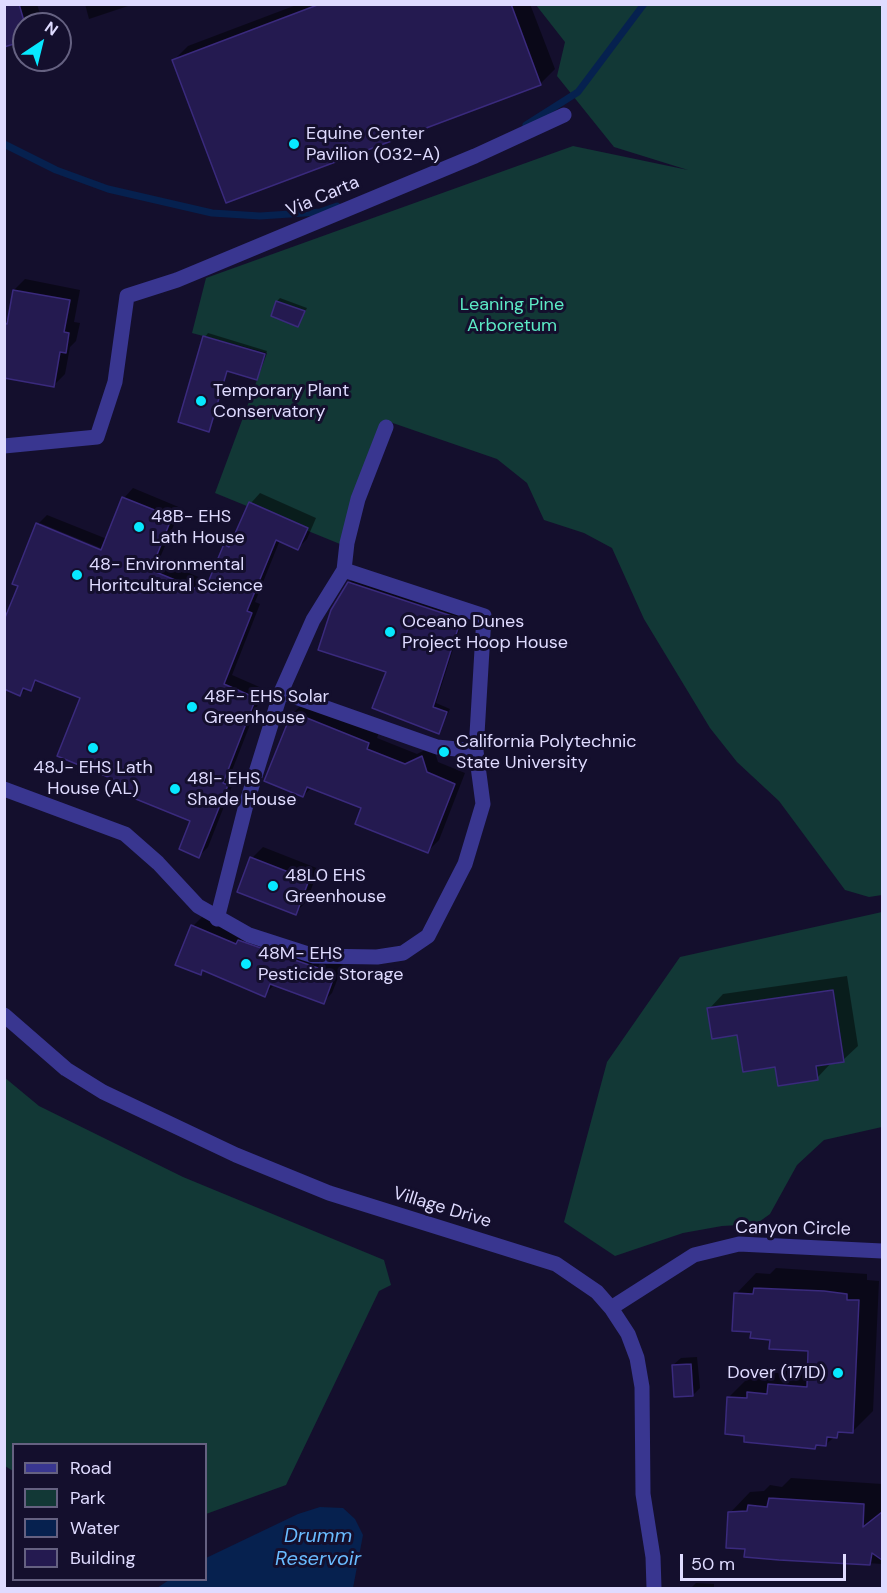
<!DOCTYPE html>
<style>
body{margin:0}
#map{position:relative;width:887px;height:1593px;overflow:hidden;background:#140f2d;font-family:"DM Sans",sans-serif}
canvas{display:block}
.frame{position:absolute;inset:0;border:6px solid #dfdbff;pointer-events:none}
.legend{position:absolute;left:12px;top:1443px;width:195px;height:138px;box-sizing:border-box;background:#140f2d;border:2px solid #656181;margin:0;padding:8px 10px;list-style:none;font-size:18px;color:#dfdbff}
.legend li{display:flex;align-items:center;gap:12px;height:30px}
.legend b{width:30px;border:2px solid #656181}
.north{position:absolute;left:12px;top:12px;width:60px;height:60px;box-sizing:border-box;background:#140f2d;border:2px solid #656181;border-radius:50%;rotate:35deg;font-size:16px;font-weight:700;line-height:24px;text-align:center;color:#dfdbff}
.north::after{content:'';display:block;margin:auto;width:21px;height:27px;background:#07e8ff;clip-path:polygon(50% 0,100% 100%,50% 72%,0 100%)}
.scale{position:absolute;left:680px;top:1554px;width:166px;height:27px;box-sizing:border-box;border:3px solid #dfdbff;border-top:0;padding-left:8px;font-size:18px;line-height:21px;white-space:nowrap;color:#dfdbff;-webkit-text-stroke:4px #140f2d;paint-order:stroke}
</style>
<div id="map">
<canvas width="887" height="1593"></canvas>
<div class="frame"></div>
<ul class="legend">
<li><b style="height:8px;background:#393690"></b>Road</li>
<li><b style="height:16px;background:#123836"></b>Park</li>
<li><b style="height:16px;background:#06214f"></b>Water</li>
<li><b style="height:16px;background:#241a50"></b>Building</li>
</ul>
<div class="north">N</div>
<div class="scale">50 m</div>
</div>
<script>
const context = document.querySelector('canvas').getContext('2d');
context.lineJoin = 'round';
function paint(path, color) {
  context.fillStyle = color;
  context.fill(path, 'evenodd');
}
function shape(rows) {
  const path = new Path2D();
  for (const r of rows) {
    path.moveTo(r[0], r[1]);
    for (let i = 2; i < r.length; i += 2) path.lineTo(r[i], r[i + 1]);
  }
  return path;
}
function stroke(path, color, width, dash) {
  context.strokeStyle = color;
  context.lineWidth = width;
  context.lineCap = dash ? 'butt' : 'round';
  context.setLineDash(dash || []);
  context.stroke(path);
}
function write(font, color, halo, rows, align = 'center') {
  context.font = font + ' "DM Sans",sans-serif';
  context.lineWidth = 6;
  context.setLineDash([]);
  context.textBaseline = 'middle';
  context.strokeStyle = halo;
  context.fillStyle = color;
  for (const [text, x, y, turn = 0] of rows) {
    context.save();
    context.translate(x, y);
    context.rotate((+turn || 0) * Math.PI / 180);
    context.textAlign = isNaN(turn) ? turn : align;
    if (halo) context.strokeText(text, 0, 0);
    context.fillText(text, 0, 0);
    context.restore();
  }
}
paint(shape([
 [536,5,882,5,882,895,869,897,845,890,779,801,737,762,710,728,644,619,612,548,584,533,544,520,527,483,497,459,387,421,340,544,215,493,267,353,192,333,206,278,573,146,688,170,614,147,557,76,565,42],
 [882,912,882,1127,824,1140,797,1165,770,1214,756,1224,722,1226,683,1233,615,1256,564,1222,607,1062,680,957],
 [4,1077,39,1106,183,1177,384,1260,391,1285,379,1291,286,1485,206,1514,206,1444,14,1444,13,1471,5,1466]
]), '#123836');
paint(shape([
 [320,1507,343,1508,355,1519,363,1535,353,1588,157,1588,169,1580,206,1580,206,1558,298,1514]
]), '#06214f');
paint(shape([
 [4,4,37,4,43,24,24,24,24,40],
 [85,4,134,4,89,19],
 [299,4,530,4,555,69,540,84,174,60,188,46],
 [25,279,80,290,74,322,80,323,76,341,70,347,65,374,54,385,4,343,4,322,10,317,14,290],
 [280,298,307,308,298,326,277,301],
 [208,333,267,351,257,378,228,370,209,430,205,337],
 [133,488,181,508,159,560,210,582,225,545,236,536,251,503,260,493,316,518,307,539,298,548,280,540,255,602,260,604,232,675,264,689,231,773,236,776,208,847,199,856,192,820,127,783,82,697,39,680,20,694,4,688,4,610,9,612,20,585,38,524,47,515,107,539,124,498],
 [40,523,108,551,107,554,40,526],
 [353,579,464,615,436,703,450,709,439,732,349,583],
 [305,702,379,732,377,738,417,754,433,746,438,762,465,773,439,840,428,851,363,807,312,787,303,796,266,781,294,712],
 [263,847,319,869,306,902,295,913,252,858],
 [202,917,245,935,248,932,343,965,332,993,323,1002,275,984,264,995,204,969,200,973,193,926],
 [847,976,858,1046,843,1060,832,1062,817,1078,777,1065,709,1009,723,994],
 [776,1268,867,1274,867,1280,879,1281,873,1411,852,1432,842,1431,826,1444,819,1443,815,1447,746,1434,728,1398,749,1377,764,1378,769,1373,781,1373,790,1364,809,1366,809,1350,752,1330,736,1294,756,1273,770,1274],
 [697,1357,700,1388,693,1395,673,1365,681,1358],
 [791,1478,882,1484,882,1564,746,1555,746,1547,730,1513,750,1492,764,1491,770,1485,782,1487],
 [696,1583,714,1584,714,1588,691,1588]
]), '#0007');
stroke(shape([
 [526,125,578,92,644,4],
 [4,144,56,170,108,189,212,213,260,216,320,212,337,206]
]), '#06214f', 7);
const building = shape([
 [4,4,19,4,24,21,24,41,4,47,4,4],
 [320,4,511,4,541,85,226,203,172,60,320,4],
 [13,290,70,300,64,332,69,333,66,353,60,352,54,387,4,378,4,323,7,324,13,290],
 [276,301,305,311,298,327,271,316,276,301],
 [203,336,265,354,257,380,227,371,209,432,178,422,203,336],
 [122,497,172,517,151,570,204,592,224,544,229,547,249,502,308,528,298,550,276,540,247,611,252,613,224,684,256,698,223,783,228,785,199,858,179,849,190,821,121,793,125,784,57,756,80,698,35,680,31,691,23,688,20,696,4,689,4,620,18,586,12,584,36,523,101,550,122,497],
 [348,582,461,619,433,707,447,712,439,734,372,708,386,672,318,650,331,610,348,582],
 [292,712,369,743,367,749,405,764,422,756,427,772,455,784,428,853,355,824,361,808,307,787,303,797,264,781,292,712],
 [250,857,309,880,296,915,237,892,250,857],
 [191,925,236,944,238,940,335,974,324,1004,270,984,265,997,202,970,201,975,175,965,191,925],
 [833,990,844,1062,816,1066,818,1080,778,1086,775,1067,743,1072,737,1035,712,1039,707,1008,833,990],
 [754,1288,824,1291,847,1294,847,1300,859,1300,853,1433,838,1432,837,1438,827,1437,826,1446,816,1445,815,1449,744,1442,744,1436,725,1434,727,1397,747,1398,747,1392,767,1394,768,1384,807,1387,808,1351,769,1349,770,1340,750,1338,751,1332,732,1331,734,1293,753,1294,754,1288],
 [691,1364,693,1396,674,1397,672,1365,691,1364],
 [769,1498,864,1504,863,1527,882,1512,882,1560,872,1553,870,1565,779,1560,744,1557,745,1549,726,1548,728,1512,747,1511,748,1505,767,1507,769,1498]
]);
paint(building, '#241a50');
stroke(building, '#3a2a7d', 1.5);
stroke(shape([
 [4,446,97,437,115,382,127,296,177,280,475,156,564,115],
 [281,692,437,747,476,751],
 [4,789,125,834,158,863,198,906,249,935,314,956,377,957,403,953,428,936,465,864,483,804,476,751,484,616,344,570,347,543,358,499,386,427],
 [217,919,246,805,281,692,313,620,344,570],
 [4,1015,66,1069,103,1092,236,1155,329,1193,556,1264,597,1292,611,1308,628,1334,637,1358,642,1387,643,1494,653,1557,654,1588],
 [611,1308,694,1255,739,1244,882,1251]
]), '#393690', 15);
for (const [x, y, r, color] of [
 [294,144,6,"#07e8ff"],
 [201,401,6,"#07e8ff"],
 [139,527,6,"#07e8ff"],
 [77,575,6,"#07e8ff"],
 [390,632,6,"#07e8ff"],
 [192,707,6,"#07e8ff"],
 [93,748,6,"#07e8ff"],
 [444,752,6,"#07e8ff"],
 [175,789,6,"#07e8ff"],
 [273,886,6,"#07e8ff"],
 [246,964,6,"#07e8ff"],
 [838,1373,6,"#07e8ff"]
]) {
  const dot = new Path2D();
  dot.arc(x, y, r, 0, 2 * Math.PI);
  context.fillStyle = color;
  context.fill(dot);
  stroke(dot, '#140f2d', 2);
}
write('18px', '#dfdbff', '#140f2d', [
 ["Equine Center",306,134],
 ["Pavilion (032-A)",306,155],
 ["Temporary Plant",213,391],
 ["Conservatory",213,412],
 ["48B- EHS",151,517],
 ["Lath House",151,538],
 ["48- Environmental",89,565],
 ["Horitcultural Science",89,586],
 ["Oceano Dunes",402,622],
 ["Project Hoop House",402,643],
 ["48F- EHS Solar",204,697],
 ["Greenhouse",204,718],
 ["California Polytechnic",456,742],
 ["State University",456,763],
 ["48J- EHS Lath",93,768,"center"],
 ["House (AL)",93,789,"center"],
 ["48I- EHS",187,779],
 ["Shade House",187,800],
 ["48L0 EHS",285,876],
 ["Greenhouse",285,897],
 ["48M- EHS",258,954],
 ["Pesticide Storage",258,975],
 ["Dover (171D)",826,1373,"right"]
], 'left');
write('18px', '#dfdbff', '#140f2d', [
 ["Via Carta",323,197,-23],
 ["Village Drive",442,1208,17],
 ["Canyon Circle",793,1229,1]
]);
write('18px', '#5ceac6', '#140f2d', [
 ["Leaning Pine",512,305],
 ["Arboretum",512,326]
]);
write('italic 20px', '#69bbff', '#140f2d', [
 ["Drumm",318,1537],
 ["Reservoir",318,1560]
]);
</script>
